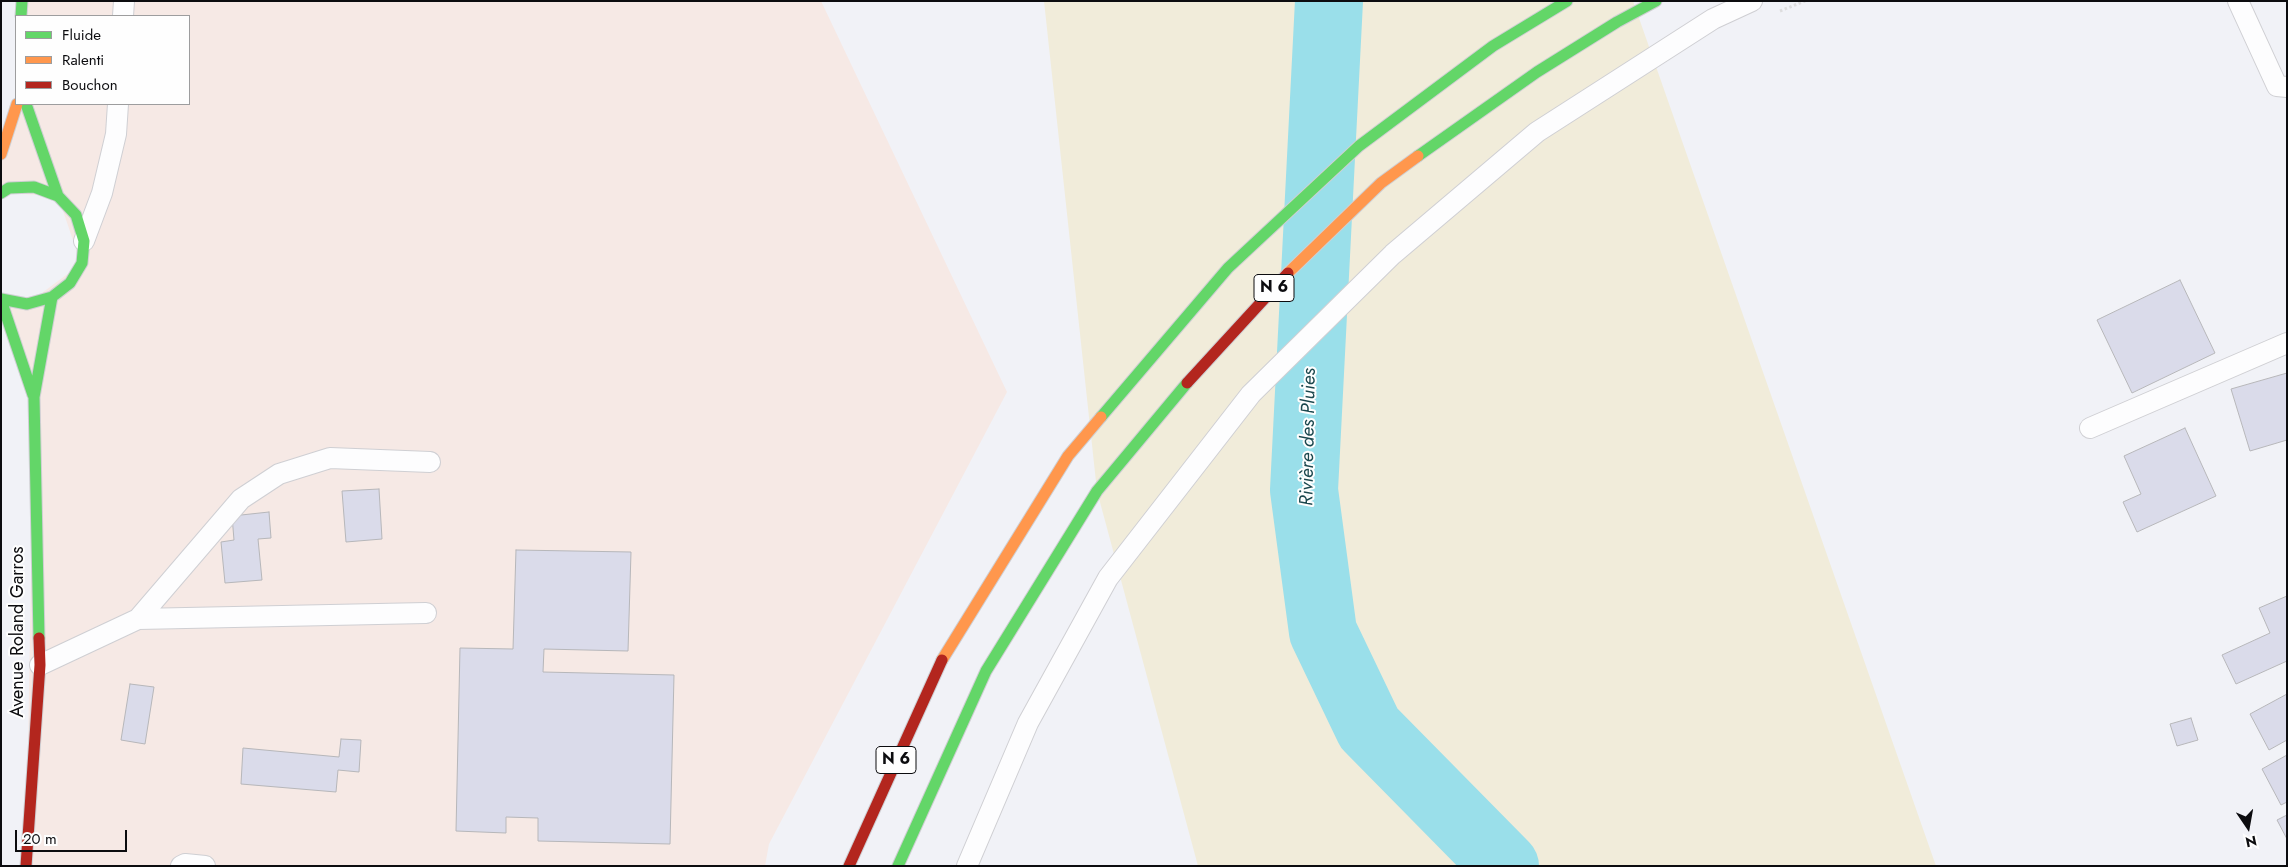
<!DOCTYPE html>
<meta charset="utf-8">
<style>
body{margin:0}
#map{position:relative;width:2288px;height:867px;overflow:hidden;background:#f1f2f7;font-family:Jost,sans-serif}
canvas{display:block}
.frame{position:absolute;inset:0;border:2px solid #0c0c0f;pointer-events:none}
.legend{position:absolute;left:15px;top:15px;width:175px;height:90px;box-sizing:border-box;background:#fefefe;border:1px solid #9d9d9e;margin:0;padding:6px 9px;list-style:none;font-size:15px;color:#0c0c0f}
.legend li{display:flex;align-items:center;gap:10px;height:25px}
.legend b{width:25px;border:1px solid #9d9d9e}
.north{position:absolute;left:2223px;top:802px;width:50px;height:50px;-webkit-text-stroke:4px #fefefe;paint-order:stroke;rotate:168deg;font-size:14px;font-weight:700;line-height:20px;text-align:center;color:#0c0c0f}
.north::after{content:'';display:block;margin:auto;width:18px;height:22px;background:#0c0c0f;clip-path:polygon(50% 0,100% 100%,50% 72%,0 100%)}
.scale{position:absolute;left:15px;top:830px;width:112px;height:22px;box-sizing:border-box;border:2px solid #0c0c0f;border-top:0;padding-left:6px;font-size:15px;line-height:18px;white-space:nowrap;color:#0c0c0f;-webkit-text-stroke:4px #fefefe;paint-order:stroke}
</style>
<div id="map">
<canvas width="2288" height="867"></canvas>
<div class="frame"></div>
<ul class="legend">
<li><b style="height:6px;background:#63d668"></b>Fluide</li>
<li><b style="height:6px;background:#ff974d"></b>Ralenti</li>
<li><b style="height:6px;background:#b3261e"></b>Bouchon</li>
</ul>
<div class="north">N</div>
<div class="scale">20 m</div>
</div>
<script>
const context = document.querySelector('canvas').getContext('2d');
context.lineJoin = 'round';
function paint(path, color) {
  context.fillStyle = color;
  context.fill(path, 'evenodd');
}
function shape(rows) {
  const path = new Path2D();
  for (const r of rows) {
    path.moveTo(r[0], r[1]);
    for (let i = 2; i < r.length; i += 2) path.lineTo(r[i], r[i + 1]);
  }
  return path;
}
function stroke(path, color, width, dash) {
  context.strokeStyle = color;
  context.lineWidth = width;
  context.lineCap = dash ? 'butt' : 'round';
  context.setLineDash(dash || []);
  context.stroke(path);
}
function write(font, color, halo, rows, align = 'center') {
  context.font = font + ' Jost,sans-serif';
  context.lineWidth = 4;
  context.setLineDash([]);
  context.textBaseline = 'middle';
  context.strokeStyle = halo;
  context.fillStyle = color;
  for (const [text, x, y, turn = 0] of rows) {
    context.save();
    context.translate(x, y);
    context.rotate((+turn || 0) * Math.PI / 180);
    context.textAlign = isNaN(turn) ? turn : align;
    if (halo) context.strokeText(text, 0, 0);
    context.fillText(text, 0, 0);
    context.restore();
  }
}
paint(shape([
 [22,1,821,1,1007,392,769,844,765,866,26,866,34,397,1,300,27,304,81,264,58,196,1,193,1,154,17,104,189,104,189,16,21,16]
]), '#f6e9e5');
paint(shape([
 [1044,1,1633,1,1936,866,1198,866,1097,491]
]), '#f1ecda');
stroke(shape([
 [1329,1,1304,490,1323,632,1369,728,1505,866]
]), '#9adfea', 68);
const building = shape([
 [2180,280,2215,353,2132,393,2097,320,2180,280],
 [2287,373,2287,440,2250,451,2231,389,2287,373],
 [2185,428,2216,496,2137,532,2123,502,2141,494,2124,456,2185,428],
 [379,489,382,539,346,542,342,491,379,489],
 [269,512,271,538,258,539,262,580,225,583,221,542,234,540,232,516,269,512],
 [516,550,631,552,628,651,544,649,543,672,674,675,670,844,538,841,538,818,506,817,506,833,456,831,460,648,513,649,516,550],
 [2287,596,2287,661,2236,684,2222,655,2270,633,2259,608,2287,596],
 [130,684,154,687,145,744,121,740,130,684],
 [2287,694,2287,740,2269,750,2250,714,2287,694],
 [2191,718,2198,740,2177,746,2170,724,2191,718],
 [341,739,361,740,359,772,338,770,336,792,241,784,243,748,339,757,341,739],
 [2287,755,2287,802,2281,805,2262,769,2287,755],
 [2287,815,2287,839,2277,820,2287,815]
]);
paint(building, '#dadbea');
stroke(building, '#b7b7ba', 1);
const lane = shape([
 [2238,1,2277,86,2287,87],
 [123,16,124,1],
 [84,241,102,193,116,134,118,104],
 [2090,428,2287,343],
 [138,619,241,499,279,474,330,458,430,462],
 [40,665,138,619,426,613],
 [181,866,185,864,205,866],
 [967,866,1028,723,1108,578,1251,394,1393,254,1537,132,1713,19,1752,1]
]);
const fast = shape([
 [21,16,22,1],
 [1418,156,1537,72,1617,22,1656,1],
 [1,193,9,188,34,187,58,196],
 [1,299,27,304,52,297,70,283,82,263,84,241,76,215,58,196,26,104],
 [1,300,33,395],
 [1101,417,1228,268,1359,146,1493,46,1567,1],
 [39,638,34,397,52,297],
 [898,866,986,671,1097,491,1187,383]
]);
const slow = shape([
 [1,154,17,104],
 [1288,273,1381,183,1418,156],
 [942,660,1068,456,1101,417]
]);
const jam = shape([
 [1187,383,1288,273],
 [26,866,40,665,39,638],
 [849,866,942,660]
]);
stroke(lane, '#cfcfd3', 22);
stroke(fast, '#cfcfd3', 13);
stroke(slow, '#cfcfd3', 13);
stroke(jam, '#cfcfd3', 13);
stroke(shape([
 [1780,11,1805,1]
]), '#ddddde', 3, [2.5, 2.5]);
stroke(lane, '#fdfdfe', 20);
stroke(fast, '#63d668', 11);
stroke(slow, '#ff974d', 11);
stroke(jam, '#b3261e', 11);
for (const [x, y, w] of [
 [1274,288,40],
 [896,760,40]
]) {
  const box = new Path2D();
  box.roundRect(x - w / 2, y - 13.5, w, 27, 4);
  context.fillStyle = '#fefefe';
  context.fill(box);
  stroke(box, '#0c0c0f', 1);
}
write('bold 16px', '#0c0c0f', null, [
 ["N 6",1274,288],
 ["N 6",896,760]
]);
write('18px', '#0c0c0f', '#fefefe', [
 ["Avenue Roland Garros",19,632,-90]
]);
write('italic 19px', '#1b484e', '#fefefe', [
 ["Rivière des Pluies",1309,437,-89]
]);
</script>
